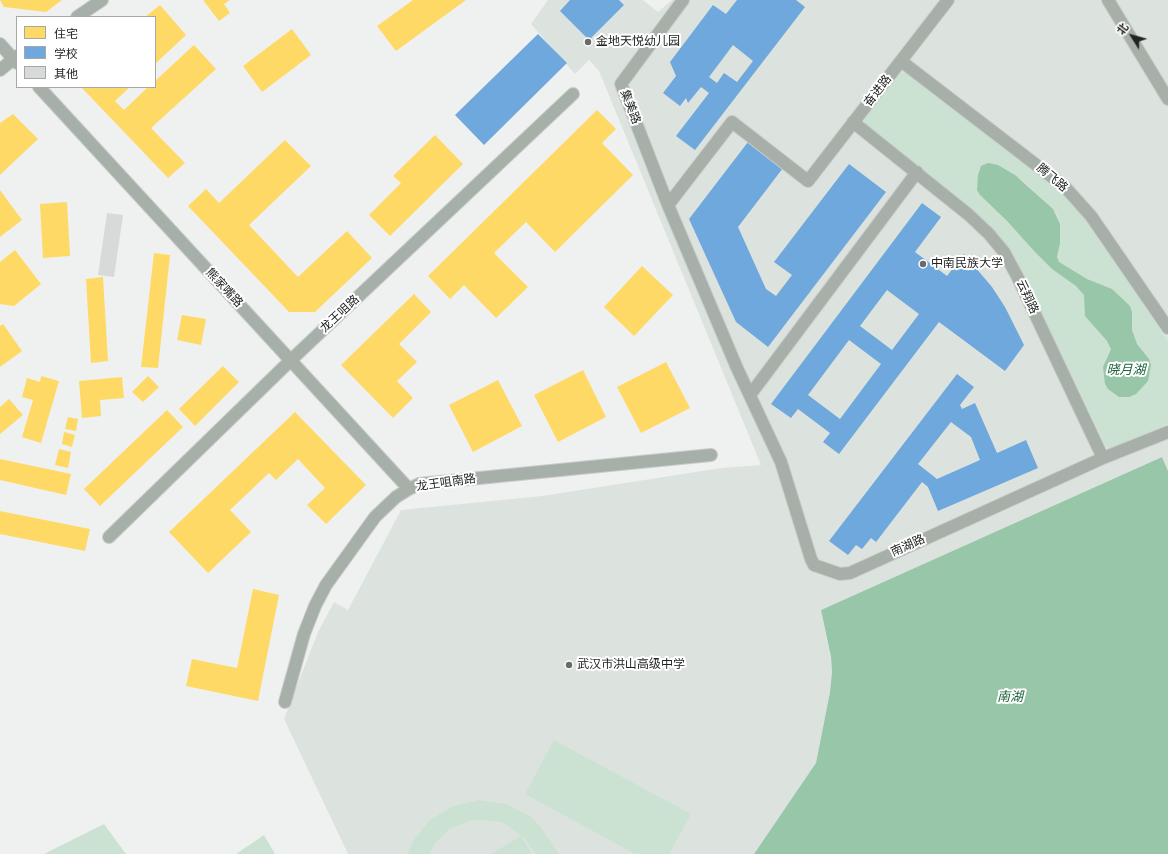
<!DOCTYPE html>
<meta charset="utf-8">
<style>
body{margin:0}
#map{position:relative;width:1168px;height:854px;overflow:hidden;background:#eff1f0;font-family:Arial,"Noto Sans SC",sans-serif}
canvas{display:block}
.legend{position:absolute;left:16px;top:16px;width:140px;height:72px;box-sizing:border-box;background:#fff;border:1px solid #a7a7a7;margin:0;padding:5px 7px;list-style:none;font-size:12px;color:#222423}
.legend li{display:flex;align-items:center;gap:8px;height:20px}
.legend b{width:20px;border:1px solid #a7a7a7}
.north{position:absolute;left:1112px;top:16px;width:40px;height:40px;-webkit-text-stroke:3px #fff;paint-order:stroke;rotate:307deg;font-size:11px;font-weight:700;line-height:16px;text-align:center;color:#222423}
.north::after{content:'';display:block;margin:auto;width:14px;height:18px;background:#222423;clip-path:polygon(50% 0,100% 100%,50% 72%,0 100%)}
</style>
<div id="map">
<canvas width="1168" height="854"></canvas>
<ul class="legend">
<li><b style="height:11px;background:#ffd966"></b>住宅</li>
<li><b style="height:11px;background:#6fa8dc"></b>学校</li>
<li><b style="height:11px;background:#d8dad9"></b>其他</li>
</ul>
<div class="north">北</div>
</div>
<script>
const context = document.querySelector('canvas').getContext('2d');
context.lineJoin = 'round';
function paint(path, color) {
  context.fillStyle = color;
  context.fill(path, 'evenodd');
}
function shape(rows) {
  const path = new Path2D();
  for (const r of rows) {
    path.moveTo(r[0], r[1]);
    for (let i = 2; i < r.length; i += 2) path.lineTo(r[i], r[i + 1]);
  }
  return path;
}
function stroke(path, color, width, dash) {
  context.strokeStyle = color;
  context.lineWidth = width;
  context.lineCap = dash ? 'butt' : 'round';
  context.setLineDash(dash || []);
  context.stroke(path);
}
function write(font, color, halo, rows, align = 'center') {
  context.font = font + ' Arial,"Noto Sans SC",sans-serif';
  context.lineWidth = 4;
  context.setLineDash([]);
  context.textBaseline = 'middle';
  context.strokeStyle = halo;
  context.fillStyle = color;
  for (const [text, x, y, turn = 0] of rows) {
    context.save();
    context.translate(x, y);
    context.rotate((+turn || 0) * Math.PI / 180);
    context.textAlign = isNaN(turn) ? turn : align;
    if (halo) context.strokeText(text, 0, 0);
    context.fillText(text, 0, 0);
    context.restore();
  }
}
paint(shape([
 [548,0,643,0,658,12,672,0,1168,0,1168,471,1162,457,821,610,831,658,832,672,830,692,816,764,754,854,348,854,284,719,318,632,334,602,348,610,401,510,542,496,721,468,761,465,599,71,589,60,575,74,531,24]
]), '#dce3de');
paint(shape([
 [900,73,908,73,1054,185,1071,201,1089,222,1168,342,1168,423,1114,448,1109,448,1105,444,1020,268,1006,246,866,127,864,120],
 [998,165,1025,182,1057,214,1060,224,1057,260,1062,264,1087,279,1112,289,1132,312,1132,330,1137,344,1145,354,1104,361,1111,349,1110,345,1085,316,1085,295,1076,286,1052,269,1036,253,1022,237,978,193],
 [554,740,691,814,669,854,635,854,525,794],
 [479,800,506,804,530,816,540,826,559,854,536,854,525,839,509,826,500,822,480,820,470,821,451,828,436,842,429,854,407,854,413,841,430,820,453,806],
 [104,824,126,854,44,854],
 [264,835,275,854,236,854],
 [521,836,532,854,491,854]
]), '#cbe2d2');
paint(shape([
 [988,163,998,165,1015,175,1053,209,1060,224,1060,243,1057,257,1059,262,1087,279,1112,289,1130,306,1132,312,1132,330,1137,344,1149,359,1151,365,1148,381,1136,394,1129,397,1119,397,1108,389,1105,384,1103,367,1111,349,1107,341,1085,316,1084,295,1076,286,1052,269,1036,253,1007,221,980,195,977,190,978,175,981,166],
 [1162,457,1168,471,1168,854,754,854,816,763,830,692,832,672,831,657,821,610]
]), '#98c6a8');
paint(shape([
 [0,0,62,0,46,12,4,7],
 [203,0,230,0,224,4,230,13,219,21],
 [413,0,466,0,396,51,377,26],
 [160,5,186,35,155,64,155,17,145,17],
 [292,29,311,55,262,92,243,66],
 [194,45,216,69,151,128,185,163,168,178,81,87,130,87,115,101,124,110,148,87,155,87,155,81],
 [597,110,616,129,602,143,633,175,555,252,526,222,494,253,528,287,496,318,464,285,450,299,428,276],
 [13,114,38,139,0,175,0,123],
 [435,135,463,164,390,236,369,215,401,183,393,176],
 [285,140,311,166,249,225,298,277,347,231,372,258,315,312,289,312,188,206,206,189,219,203],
 [0,190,22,220,0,237],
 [67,202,70,256,43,258,40,204],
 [15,250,41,284,14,306,0,304,0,262],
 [154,253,170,255,158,368,141,367],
 [642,266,673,295,634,336,604,307],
 [103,277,108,361,91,363,86,279],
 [414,294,431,312,399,344,417,362,397,381,413,398,393,418,341,365],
 [182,315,206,319,201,345,177,340],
 [3,324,22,351,0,367,0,326],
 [666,362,690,408,641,433,617,387],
 [223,366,239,382,195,426,179,409],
 [583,370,606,417,558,442,534,395],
 [41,376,59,381,41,443,22,437,33,400,22,397,27,378,40,382],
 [148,376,159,387,143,402,132,392],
 [122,377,124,398,100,400,101,416,82,418,79,381],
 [498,380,522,426,473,452,449,405],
 [9,399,23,415,0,434,0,407],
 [167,410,183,427,100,506,84,489],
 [295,412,366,485,326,524,307,505,325,488,298,459,276,480,269,473,230,510,251,532,208,573,169,532],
 [68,417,78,419,76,431,65,429],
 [64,432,75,435,72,447,62,444],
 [59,449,71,452,68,468,55,465],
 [0,459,71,474,66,495,0,480],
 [0,511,90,529,85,551,0,534],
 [253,589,279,595,258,701,186,686,192,659,237,668]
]), '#ffd966');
paint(shape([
 [570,0,619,0,624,5,589,40,560,11],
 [737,0,796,0,805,7,695,150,676,136,709,93,701,87,688,103,686,98,680,106,663,93,676,76,670,62,713,5,726,14],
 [733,45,753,61,737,82,724,73,717,83,709,77],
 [538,34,567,63,484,145,455,115],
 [748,142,783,168,738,227,766,289,776,296,792,275,774,262,849,164,886,192,768,347,736,322,689,219],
 [922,203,941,217,915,252,947,276,964,254,992,287,1005,307,1024,345,1005,371,939,322,839,454,823,442,830,433,798,409,791,418,771,404],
 [887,290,919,314,892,350,860,326],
 [849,340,881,364,840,419,808,395],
 [957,374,974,387,960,405,962,409,975,403,997,453,1026,440,1038,468,938,511,928,487,922,482,876,542,871,538,862,549,856,545,848,555,829,541],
 [951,422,971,437,980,460,937,479,918,464]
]), '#6fa8dc');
paint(shape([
 [107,213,123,215,114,277,98,275]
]), '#d8dad9');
const minor = shape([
 [683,0,621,84,668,205,737,368,781,462,811,559,814,565,840,574,850,573,1103,458,1168,432],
 [1108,0,1168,99],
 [77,17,102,0],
 [0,44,17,63],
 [901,61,1065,187,1091,216,1168,328],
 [0,70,17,56],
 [39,87,409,489],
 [853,122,969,215,989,234,1004,252,1017,276,1103,458],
 [668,205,732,122,808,181,948,0],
 [750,395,917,172],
 [109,537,291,360,573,94],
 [285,702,304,634,315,606,326,585,375,517,396,497,409,489,419,484,711,455]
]);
stroke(minor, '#cacccb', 14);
stroke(minor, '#a7afa9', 12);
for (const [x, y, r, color] of [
 [588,42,4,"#6a6c6b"],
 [923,264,4,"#6a6c6b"],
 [569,665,4,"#6a6c6b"]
]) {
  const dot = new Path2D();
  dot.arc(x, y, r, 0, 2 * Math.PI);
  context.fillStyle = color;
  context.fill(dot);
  stroke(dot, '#fff', 1.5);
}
write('12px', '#222423', '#fff', [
 ["金地天悦幼儿园",596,42],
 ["中南民族大学",931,264],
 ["武汉市洪山高级中学",577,665]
], 'left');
write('12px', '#222423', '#fff', [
 ["奋进路",878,91,-52],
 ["集美路",630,107,69],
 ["腾飞路",1052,178,40],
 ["熊家嘴路",224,288,47],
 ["云翔路",1027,297,65],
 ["龙王咀路",340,314,-43],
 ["龙王咀南路",446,483,-8],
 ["南湖路",908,546,-24]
]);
write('italic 13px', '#1b633c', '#fff', [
 ["晓月湖",1126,370],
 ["南湖",1010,697]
]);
</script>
